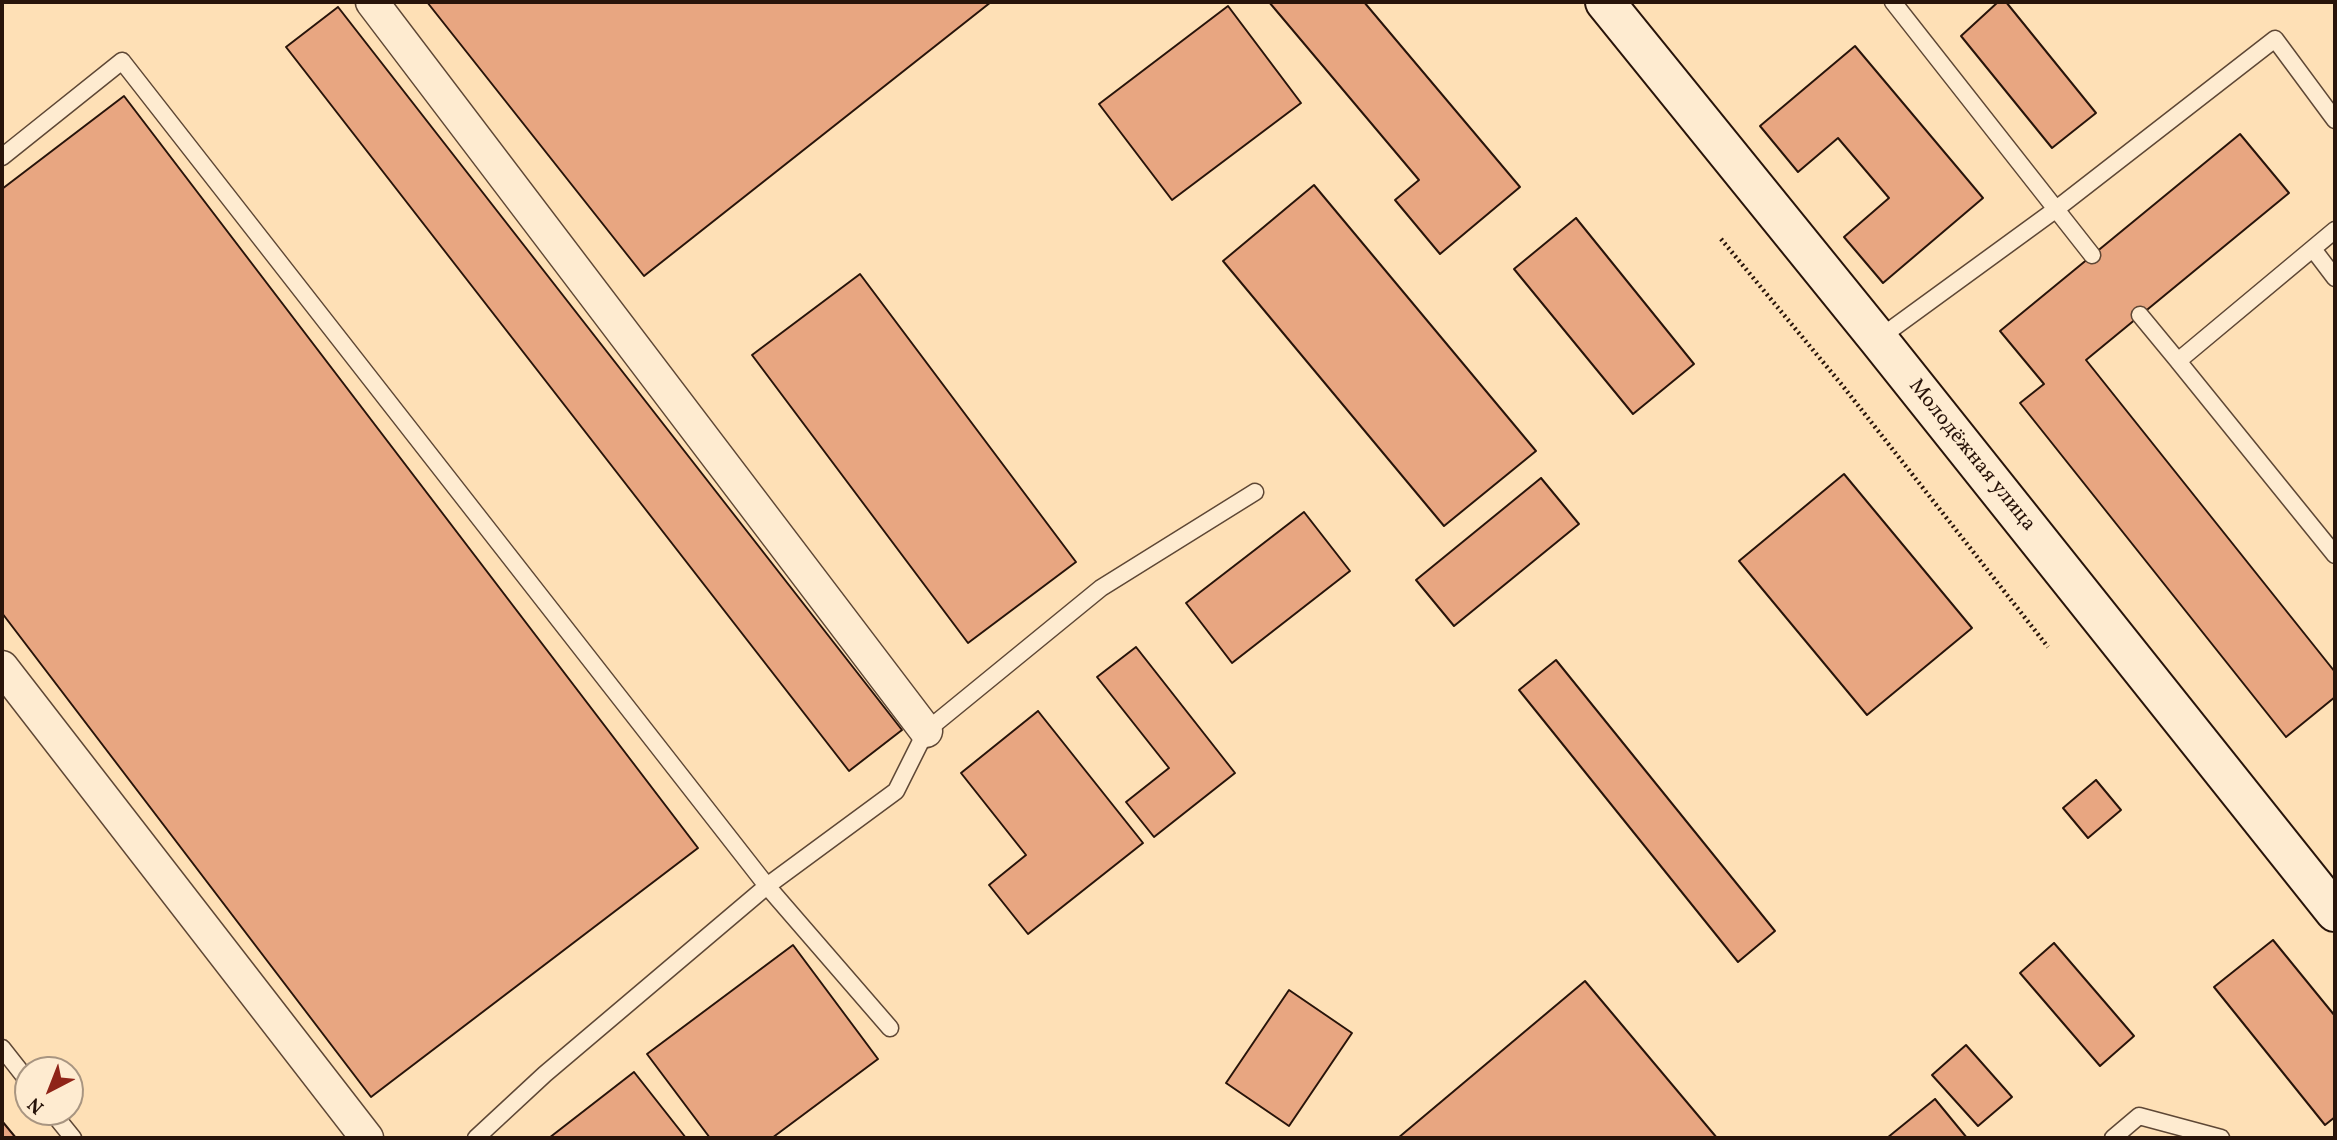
<!DOCTYPE html>
<meta charset="utf-8">
<style>
body{margin:0}
#map{position:relative;width:2337px;height:1140px;overflow:hidden;background:#fee0b6;font-family:Vollkorn,serif}
canvas{display:block}
.frame{position:absolute;inset:0;border:4px solid #28140a;pointer-events:none}
.north{position:absolute;left:14px;top:1056px;width:70px;height:70px;box-sizing:border-box;background:#feebd0;border:2px solid #a89581;border-radius:50%;rotate:222deg;font-size:19px;font-weight:700;line-height:28px;text-align:center;color:#28140a}
.north::after{content:'';display:block;margin:auto;width:24px;height:32px;background:#8f2418;clip-path:polygon(50% 0,100% 100%,50% 72%,0 100%)}
</style>
<div id="map">
<canvas width="2337" height="1140"></canvas>
<div class="frame"></div>
<div class="north">N</div>
</div>
<script>
const context = document.querySelector('canvas').getContext('2d');
context.lineJoin = 'round';
function paint(path, color) {
  context.fillStyle = color;
  context.fill(path, 'evenodd');
}
function shape(rows) {
  const path = new Path2D();
  for (const r of rows) {
    path.moveTo(r[0], r[1]);
    for (let i = 2; i < r.length; i += 2) path.lineTo(r[i], r[i + 1]);
  }
  return path;
}
function stroke(path, color, width, dash) {
  context.strokeStyle = color;
  context.lineWidth = width;
  context.lineCap = dash ? 'butt' : 'round';
  context.setLineDash(dash || []);
  context.stroke(path);
}
function write(font, color, halo, rows, align = 'center') {
  context.font = font + ' Vollkorn,serif';
  context.lineWidth = 6;
  context.setLineDash([]);
  context.textBaseline = 'middle';
  context.strokeStyle = halo;
  context.fillStyle = color;
  for (const [text, x, y, turn = 0] of rows) {
    context.save();
    context.translate(x, y);
    context.rotate((+turn || 0) * Math.PI / 180);
    context.textAlign = isNaN(turn) ? turn : align;
    if (halo) context.strokeText(text, 0, 0);
    context.fillText(text, 0, 0);
    context.restore();
  }
}
const building = shape([
 [427,2,991,2,644,276,427,2],
 [1269,2,1364,2,1520,187,1440,254,1395,200,1419,180,1269,2],
 [1998,2,2006,2,2096,113,2052,148,1961,36,1998,2],
 [1228,6,1301,103,1172,200,1099,104,1228,6],
 [338,7,902,730,849,771,286,47,338,7],
 [1855,46,1983,198,1883,283,1844,237,1889,198,1838,138,1798,172,1760,126,1855,46],
 [124,96,698,848,371,1097,2,613,2,189,124,96],
 [2240,134,2289,193,2086,360,2335,672,2335,697,2286,737,2020,403,2044,384,2000,331,2240,134],
 [1314,185,1536,451,1444,526,1223,261,1314,185],
 [1576,218,1694,364,1633,414,1514,269,1576,218],
 [860,274,1076,562,968,643,752,355,860,274],
 [1844,474,1972,628,1867,715,1739,561,1844,474],
 [1541,478,1579,524,1454,626,1416,580,1541,478],
 [1304,512,1350,571,1232,663,1186,603,1304,512],
 [1136,647,1235,773,1154,837,1126,802,1169,768,1097,677,1136,647],
 [1556,660,1775,931,1738,962,1519,690,1556,660],
 [1038,711,1143,843,1028,934,989,885,1026,855,961,773,1038,711],
 [2096,780,2121,810,2088,838,2063,808,2096,780],
 [2273,940,2335,1016,2335,1117,2325,1125,2214,987,2273,940],
 [2054,943,2134,1036,2100,1066,2020,973,2054,943],
 [793,945,878,1059,772,1138,710,1138,647,1054,793,945],
 [1585,981,1717,1138,1398,1138,1585,981],
 [1289,990,1352,1033,1289,1126,1226,1083,1289,990],
 [1966,1045,2012,1097,1978,1126,1932,1075,1966,1045],
 [634,1072,686,1138,549,1138,634,1072],
 [1935,1099,1967,1138,1887,1138,1935,1099],
 [2,1121,16,1138,2,1138,2,1121]
]);
paint(building, '#e8a681');
stroke(building, '#28140a', 2);
const service = shape([
 [1893,2,2092,255],
 [2,157,122,61,767,886,890,1028],
 [2335,230,2178,361,2335,555],
 [2313,249,2335,278],
 [2140,315,2178,361],
 [1878,339,2055,210,2275,39,2335,120],
 [2,1048,28,1081],
 [52,1112,73,1138],
 [476,1138,545,1074,767,886,896,791,926,731,1101,588,1255,492],
 [2113,1138,2139,1116,2221,1138]
]);
const minor = shape([
 [372,2,926,731],
 [2,667,367,1138]
]);
const secondary = shape([
 [1605,2,1878,339,2335,912]
]);
stroke(service, '#5e4735', 19);
stroke(minor, '#5e4735', 35);
stroke(secondary, '#28140a', 42);
stroke(shape([
 [1721,239,1842,385,2048,647]
]), '#28140a', 4.5, [2, 3.5]);
stroke(service, '#feebd0', 16);
stroke(minor, '#feebd0', 32);
stroke(secondary, '#feebd0', 38);
write('21px', '#28140a', '#feebd0', [
 ["Молодёжная улица",1971,456,51]
]);
</script>
